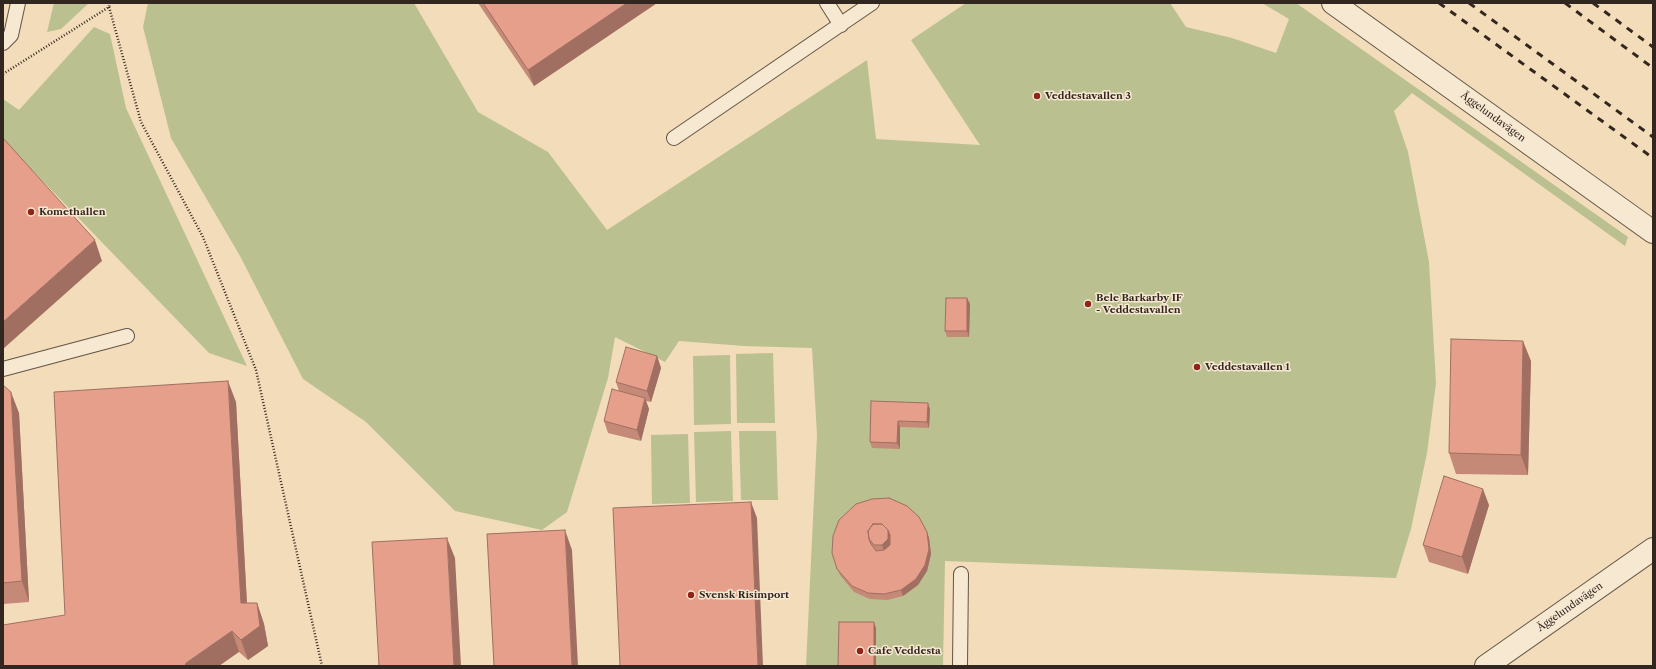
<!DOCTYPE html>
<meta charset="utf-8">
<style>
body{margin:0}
#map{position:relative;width:1656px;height:669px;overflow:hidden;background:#f3dcb9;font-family:"Libre Caslon Text",serif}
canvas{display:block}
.frame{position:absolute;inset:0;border:4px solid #322720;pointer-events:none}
</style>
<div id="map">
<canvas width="1656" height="669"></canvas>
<div class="frame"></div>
</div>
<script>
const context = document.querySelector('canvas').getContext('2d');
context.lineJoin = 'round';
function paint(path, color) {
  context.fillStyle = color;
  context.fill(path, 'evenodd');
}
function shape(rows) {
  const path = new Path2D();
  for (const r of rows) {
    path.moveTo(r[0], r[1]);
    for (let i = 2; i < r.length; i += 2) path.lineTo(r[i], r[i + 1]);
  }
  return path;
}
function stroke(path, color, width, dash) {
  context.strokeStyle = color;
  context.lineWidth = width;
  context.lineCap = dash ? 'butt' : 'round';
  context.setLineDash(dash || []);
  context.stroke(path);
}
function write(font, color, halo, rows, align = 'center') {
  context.font = font + ' "Libre Caslon Text",serif';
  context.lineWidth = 3;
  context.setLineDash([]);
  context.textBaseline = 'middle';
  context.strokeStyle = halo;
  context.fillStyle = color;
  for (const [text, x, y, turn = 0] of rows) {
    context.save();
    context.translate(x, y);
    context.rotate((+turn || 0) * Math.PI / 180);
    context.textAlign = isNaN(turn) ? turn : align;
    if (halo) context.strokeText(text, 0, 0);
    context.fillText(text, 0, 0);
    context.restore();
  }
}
paint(shape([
 [54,3,89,3,61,29,47,32],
 [148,3,414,3,478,112,548,152,607,230,867,60,876,139,980,145,911,40,966,3,1170,3,1186,27,1232,38,1276,53,1289,19,1262,3,1296,3,1628,237,1625,246,1412,93,1394,111,1408,152,1429,262,1436,383,1427,453,1411,529,1396,578,945,561,943,666,806,666,817,435,812,348,744,346,679,341,665,362,615,337,608,378,567,512,542,530,455,511,366,422,303,379,240,256,171,138,143,27],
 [94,27,110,34,126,108,247,366,209,353,3,140,3,99,19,110],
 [773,353,775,423,737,423,736,354],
 [730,355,731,424,694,425,693,356],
 [731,431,733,501,696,502,694,432],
 [739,431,776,431,778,500,741,500],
 [688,434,690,503,652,504,651,435]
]), '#bac090');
const lane = shape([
 [827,3,841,25],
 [3,43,11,35,18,3],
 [674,138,872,3],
 [3,369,127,336],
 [960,666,961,574]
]);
const street = shape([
 [1333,3,1653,232],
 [1486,666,1653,549]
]);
stroke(lane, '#625446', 16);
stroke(street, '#625446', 24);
stroke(shape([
 [109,7,141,122,203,237,256,370,322,666],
 [3,74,109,7,110,3]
]), '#322720', 2.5, [1, 2]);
stroke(lane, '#f7e8d2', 14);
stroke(street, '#f7e8d2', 22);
stroke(shape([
 [1439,3,1653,158],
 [1469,3,1653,137],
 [1565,3,1653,68],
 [1593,3,1653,47]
]), '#322720', 3, [7, 7]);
paint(shape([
 [478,3,657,3,534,86],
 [967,298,970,304,969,337,947,337,945,331],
 [657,356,661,368,651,402,646,401,649,409,641,441,608,433,604,421,619,391,616,382],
 [1531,361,1528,475,1456,474,1449,453],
 [3,385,19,413,29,602,3,604],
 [871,401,930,409,929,428,900,427,900,449,872,448,870,442],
 [236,402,247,603,257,603,264,624,268,646,248,660,239,652,65,615],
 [1489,505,1468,574,1429,562,1423,545],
 [907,506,927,532,929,538,931,554,927,571,918,585,903,596,887,600,870,599,854,592,840,575,837,569]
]), '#c58977');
paint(shape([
 [627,3,657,3,534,86,528,70],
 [95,240,102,261,3,349,3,322],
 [967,298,970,304,969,337,967,331],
 [1523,341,1531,361,1528,475,1521,455],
 [657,356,661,368,651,402,647,391],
 [228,381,236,402,248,624,241,603],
 [11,392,19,413,29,602,22,581],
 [645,398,649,409,641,441,637,430],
 [928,403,930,409,929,428,927,422],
 [898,421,900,427,900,449,897,443],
 [1483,489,1489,505,1468,574,1462,557],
 [751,502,757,518,763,666,758,666],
 [565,530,572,550,578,666,572,666],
 [888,530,892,541,886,556,882,545],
 [927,532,929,538,931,554,927,571,918,585,903,596,901,590],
 [447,538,455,558,461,666,454,666],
 [257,603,264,624,268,646,248,660,241,640],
 [874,622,876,628,876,666,874,666],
 [232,631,239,652,219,666,185,666,186,663]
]), '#a06f61');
const building = shape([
 [483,3,627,3,528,70,483,3],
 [3,138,95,240,3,322,3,138],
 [946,298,967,298,967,331,945,331,946,298],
 [1451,339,1523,341,1521,455,1449,453,1451,339],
 [626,347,657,356,647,391,616,382,626,347],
 [228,381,241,603,257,603,260,626,241,640,232,631,186,663,185,666,3,666,3,625,65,615,54,392,228,381],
 [3,385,11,392,22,581,3,583,3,385],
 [612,389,645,398,637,430,604,421,612,389],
 [871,401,928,403,927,422,898,421,897,443,870,442,871,401],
 [1444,476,1483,489,1462,557,1423,545,1444,476],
 [889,498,907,506,919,517,927,532,929,549,925,565,916,579,901,590,884,594,868,593,852,586,837,569,832,553,833,536,839,520,856,504,872,499,889,498],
 [873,524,882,524,888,530,890,535,890,545,884,550,876,551,871,544,869,539,868,531,873,524],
 [751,502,758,666,620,666,613,508,751,502],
 [873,524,882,524,888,530,888,539,882,545,874,545,869,539,868,531,873,524],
 [565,530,572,666,494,666,487,534,565,530],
 [447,538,454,666,379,666,372,542,447,538],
 [839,622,874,622,874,666,838,666,839,622]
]);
paint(building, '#e59f8a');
stroke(building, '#a06f61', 1);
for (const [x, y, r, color] of [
 [1037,96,4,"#8f2418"],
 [31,212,4,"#8f2418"],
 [1088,304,4,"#8f2418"],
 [1197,367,4,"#8f2418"],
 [691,595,4,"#8f2418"],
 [860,651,4,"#8f2418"]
]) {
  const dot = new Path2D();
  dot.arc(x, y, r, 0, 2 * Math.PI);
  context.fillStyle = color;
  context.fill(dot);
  stroke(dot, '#f7e8d2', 1.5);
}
write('bold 10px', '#322720', '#f7e8d2', [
 ["Veddestavallen 3",1045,96],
 ["Komethallen",39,212],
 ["Bele Barkarby IF",1096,298],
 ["- Veddestavallen",1096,310],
 ["Veddestavallen 1",1205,367],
 ["Svensk Risimport",699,595],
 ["Cafe Veddesta",868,651]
], 'left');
write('10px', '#322720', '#f7e8d2', [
 ["Äggelundavägen",1493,117,36],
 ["Äggelundavägen",1570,607,-35]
]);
</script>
